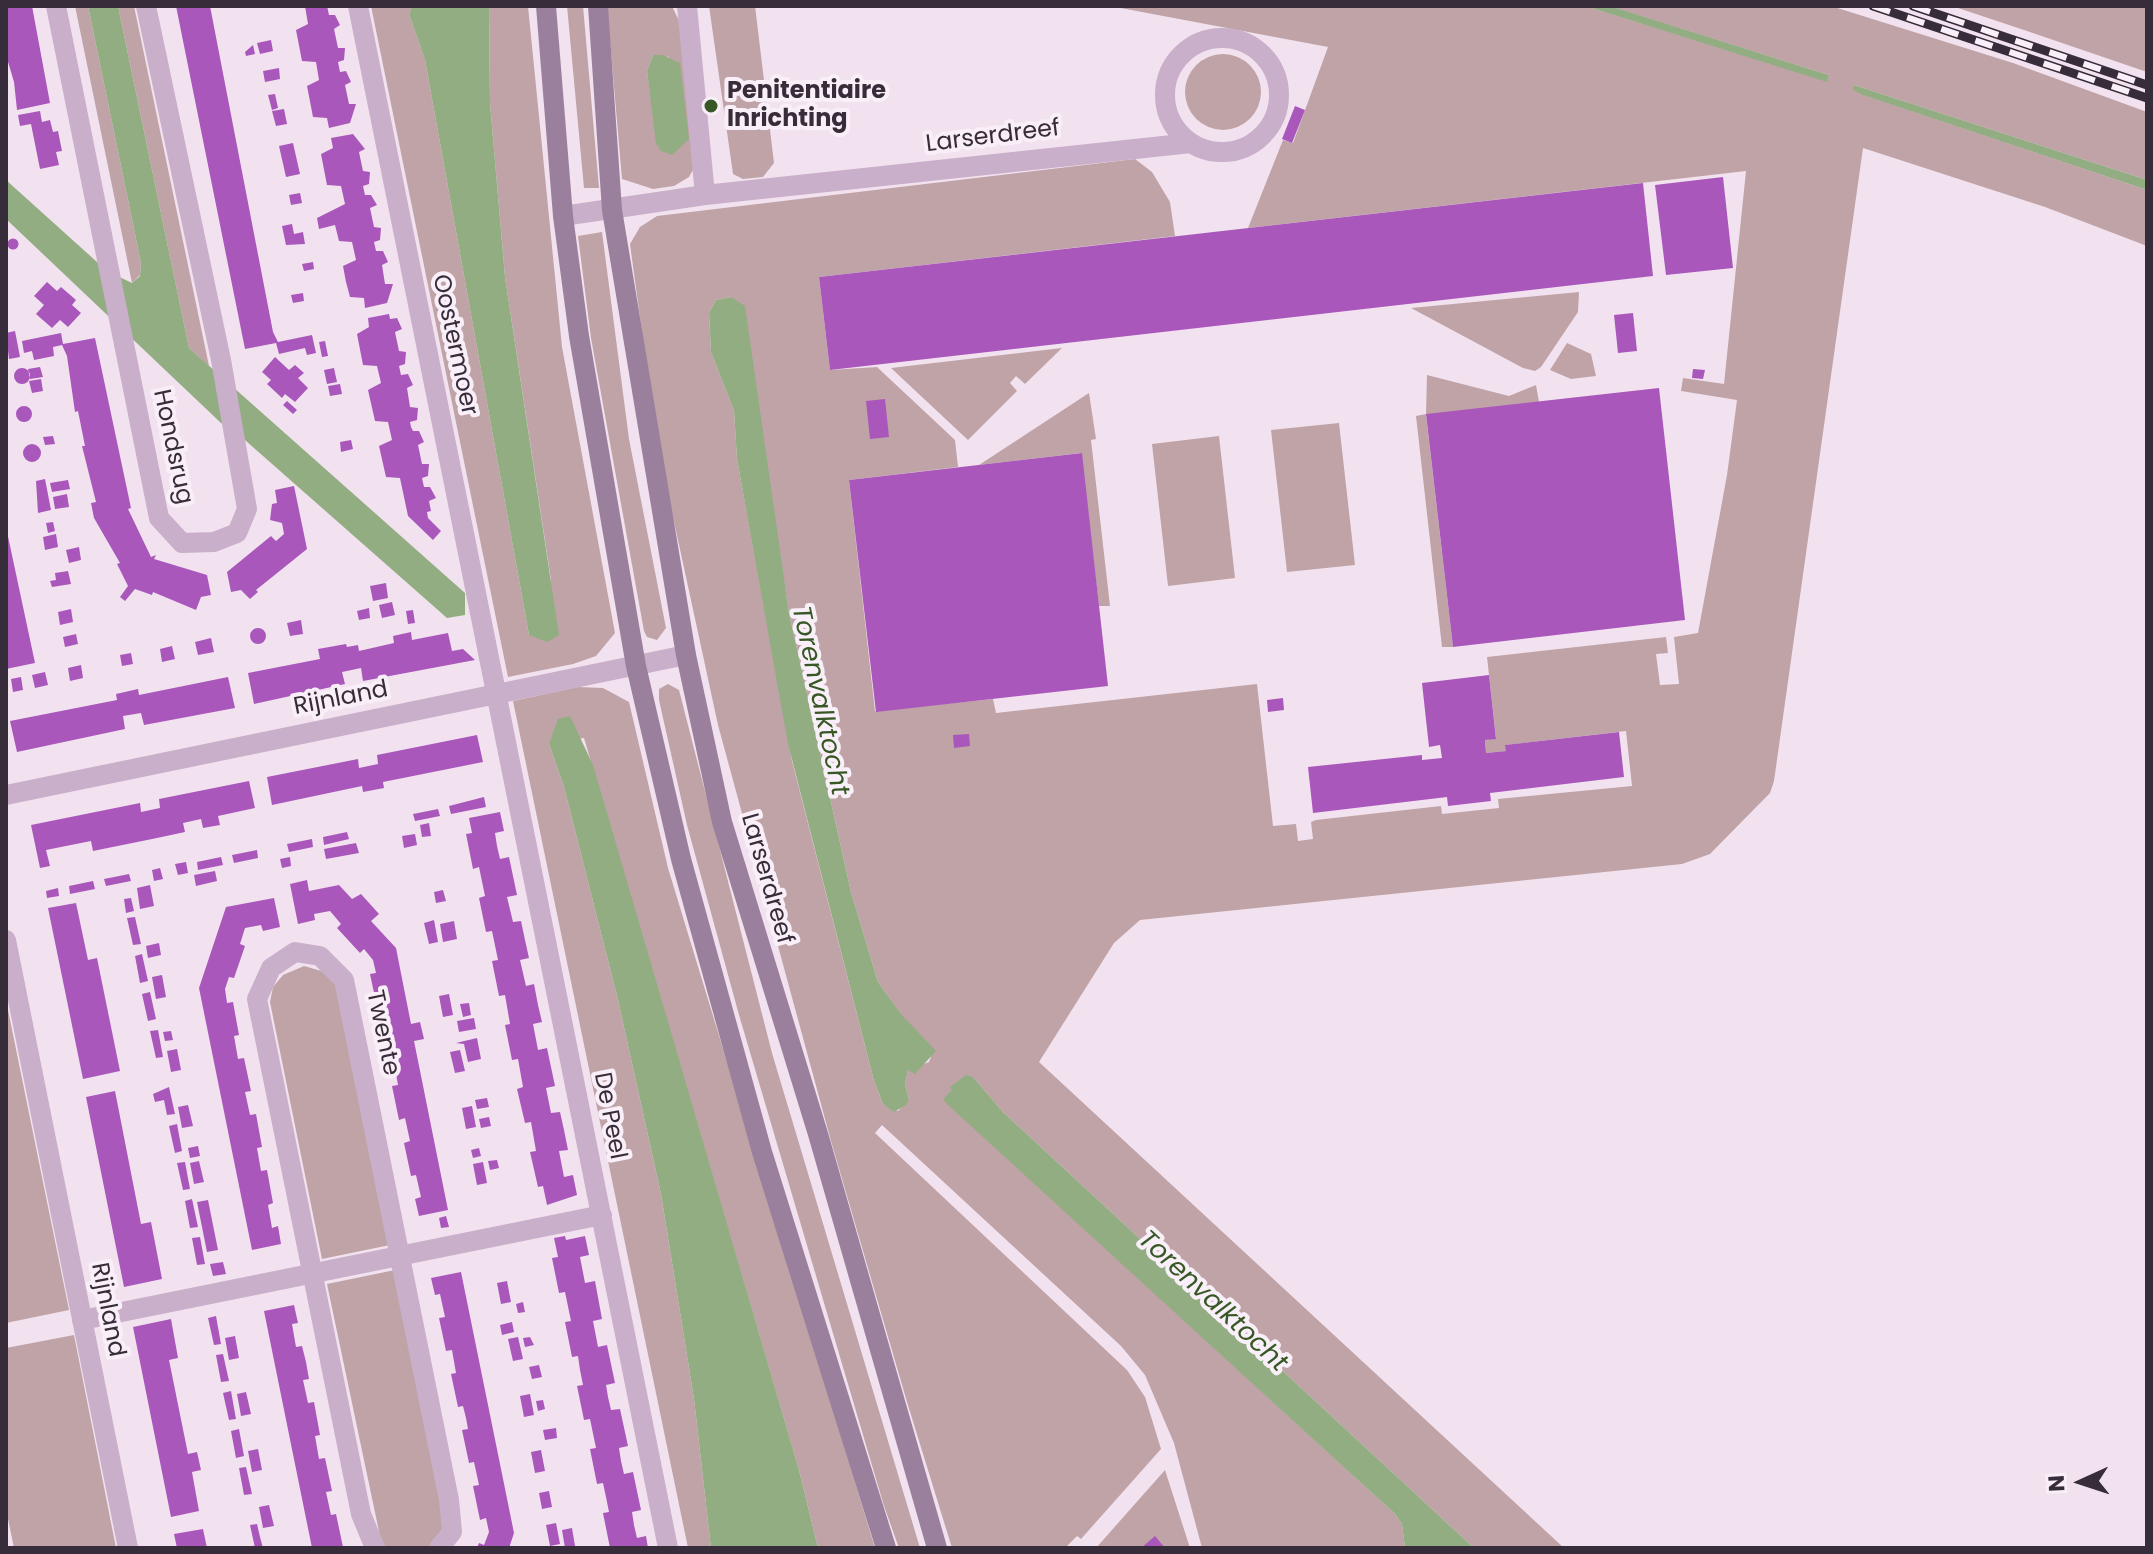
<!DOCTYPE html>
<style>
body{margin:0}
#map{position:relative;width:2153px;height:1554px;overflow:hidden;background:#f2e2f0;font-family:Poppins,sans-serif}
canvas{display:block}
.frame{position:absolute;inset:0;border:8px solid #372c39;pointer-events:none}
.north{position:absolute;left:2041px;top:1442px;width:80px;height:80px;-webkit-text-stroke:6px #f9eff8;paint-order:stroke;rotate:267deg;font-size:22px;font-weight:700;line-height:32px;text-align:center;color:#372c39}
.north::after{content:'';display:block;margin:auto;width:28px;height:36px;background:#372c39;clip-path:polygon(50% 0,100% 100%,50% 72%,0 100%)}
</style>
<div id="map">
<canvas width="2153" height="1554"></canvas>
<div class="frame"></div>
<div class="north">N</div>
</div>
<script>
const context = document.querySelector('canvas').getContext('2d');
context.lineJoin = 'round';
function paint(path, color) {
  context.fillStyle = color;
  context.fill(path, 'evenodd');
}
function shape(rows) {
  const path = new Path2D();
  for (const r of rows) {
    if (r.length === 3) {
      path.moveTo(r[0] + r[2], r[1]);
      path.arc(r[0], r[1], r[2], 0, 2 * Math.PI);
      continue;
    }
    path.moveTo(r[0], r[1]);
    for (let i = 2; i < r.length; i += 2) path.lineTo(r[i], r[i + 1]);
  }
  return path;
}
function stroke(path, color, width, dash) {
  context.strokeStyle = color;
  context.lineWidth = width;
  context.lineCap = dash ? 'butt' : 'round';
  context.setLineDash(dash || []);
  context.stroke(path);
}
function write(font, color, halo, rows, align = 'center') {
  context.font = font + ' Poppins,sans-serif';
  context.lineWidth = 8;
  context.setLineDash([]);
  context.textBaseline = 'middle';
  context.strokeStyle = halo;
  context.fillStyle = color;
  for (const [text, x, y, turn = 0] of rows) {
    context.save();
    context.translate(x, y);
    context.rotate((+turn || 0) * Math.PI / 180);
    context.textAlign = isNaN(turn) ? turn : align;
    if (halo) context.strokeText(text, 0, 0);
    context.fillText(text, 0, 0);
    context.restore();
  }
}
paint(shape([
 [75,6,88,6,141,263,140,275,132,283],
 [118,6,134,6,209,366,189,348],
 [371,6,412,6,409,14,425,60,529,635,551,580,505,277,490,103,489,6,528,6,562,347,615,633,596,656,573,664,508,677],
 [567,6,583,6,599,188,584,188],
 [607,6,672,6,680,23,694,168,689,177,674,186,653,189,622,179],
 [653,55,669,57,658,148,647,71],
 [709,6,755,6,774,163,763,177,743,179,733,174],
 [1110,6,1585,6,1827,81,1829,75,1609,6,1831,6,2013,63,2147,112,2147,180,1854,85,1864,95,2147,190,2147,246,2045,207,1863,148,1774,781,1770,793,1710,854,1682,864,1140,920,1114,943,1039,1062,1564,1548,1474,1548,1003,1112,973,1077,990,1141,1395,1514,1402,1524,1405,1548,1202,1548,1174,1443,1145,1375,1121,1346,882,1125,875,1133,1127,1370,1145,1397,1161,1449,1081,1539,1077,1536,1065,1548,952,1548,907,1402,831,1141,718,725,657,443,630,244,640,227,657,216,1135,159,1152,172,1170,202,1175,236,819,277,830,370,877,367,955,440,958,467,849,480,875,711,993,699,996,713,1257,684,1273,826,1296,824,1298,841,1313,839,1311,822,1316,820,1441,806,1442,814,1499,808,1498,799,1632,786,1626,731,1506,745,1506,751,1486,753,1485,740,1496,738,1487,657,1666,637,1668,653,1656,654,1660,685,1679,684,1674,637,1698,633,1727,475,1737,400,1681,391,1683,378,1724,384,1746,171,1248,228,1283,140,1293,143,1328,47],
 [731,297,772,505,789,613,851,892,878,982,931,1057,929,1062,908,1070,905,1084,909,1099,898,1111,883,1104,874,1081,792,761,737,459,734,411,711,352,709,313,716,300],
 [1952,6,2147,6,2147,72,2024,30],
 [1223,92,38],
 [602,232,629,439,666,628,657,640,647,637,644,631,591,338,578,236],
 [1579,292,1578,312,1541,367,1535,371,1523,368,1411,308],
 [1567,343,1591,354,1596,376,1571,379,1550,370],
 [1062,348,1025,384,1016,376,1010,383,1017,391,968,440,891,368],
 [1427,375,1509,396,1536,385,1539,402,1426,415,1453,647,1442,647,1416,416,1426,414],
 [1089,393,1096,439,1091,440,1110,606,1099,606,1081,453,979,465],
 [1339,423,1355,565,1287,572,1271,430],
 [1219,436,1235,578,1168,586,1152,444],
 [668,684,679,690,772,1053,920,1548,899,1548,884,1506,739,1015,687,825,659,700,659,689],
 [578,687,603,688,629,702,668,868,875,1548,818,1548,799,1470,584,738,549,744,564,787,618,1000,661,1194,694,1399,711,1548,688,1548,513,701],
 [304,966,325,972,336,983,390,1245,322,1259,270,1002,273,987,283,975],
 [6,1000,69,1310,6,1323],
 [395,1270,445,1522,438,1548,386,1548,381,1541,327,1284],
 [74,1335,116,1548,14,1548,6,1509,6,1348],
 [1165,1470,1190,1548,1096,1548]
]), '#c0a3a6');
paint(shape([
 [88,6,118,6,189,348,465,593,465,615,447,618,246,441,221,423,6,219,6,180,107,271,132,283,140,276,141,263],
 [412,6,489,8,490,103,505,277,559,635,547,642,529,635,425,60,409,14],
 [1585,6,1610,6,1829,75,1827,82],
 [653,55,663,55,680,63,689,139,672,155,661,151,656,144,647,71],
 [1854,85,2147,180,2147,190,1863,95,1853,90],
 [731,297,745,306,789,613,851,892,878,982,901,1014,936,1051,915,1074,908,1070,905,1084,909,1099,906,1105,894,1112,883,1104,874,1081,788,744,737,459,734,411,711,352,709,313,716,300],
 [570,716,593,765,799,1470,818,1548,711,1548,694,1399,661,1194,618,1000,564,787,549,744,558,719],
 [966,1075,973,1077,1003,1112,1474,1548,1405,1548,1402,1524,1395,1514,948,1105,943,1099,952,1090,950,1087]
]), '#93ad83');
paint(shape([
 [6,6,32,6,50,103,17,110,14,82,6,55],
 [176,6,210,6,273,332,278,342,312,335,316,353,307,355,305,348,279,354,276,343,245,349],
 [305,6,327,6,329,15,335,15,340,25,334,29,338,48,345,48,344,60,338,62,340,72,346,71,351,82,345,85,349,104,356,104,350,123,329,128,327,118,313,117,307,86,319,80,316,62,302,61,296,30,308,24],
 [271,40,273,51,260,54,257,43],
 [253,45,255,54,246,56,245,52],
 [279,68,280,79,265,82,263,71],
 [275,94,278,108,272,110,268,95],
 [1295,106,1305,110,1292,143,1282,139],
 [284,109,287,124,276,126,272,111],
 [40,111,42,122,50,120,53,132,58,131,62,151,56,152,59,165,40,169,31,124,20,126,18,115],
 [353,134,365,149,359,152,363,171,370,172,369,184,363,186,365,195,371,195,377,205,370,208,374,227,381,228,380,240,374,242,376,251,383,251,388,262,382,265,385,284,393,284,387,303,365,308,364,298,350,297,346,282,343,266,356,260,352,242,339,241,335,225,319,229,317,218,345,204,341,186,327,185,321,154,333,148,331,138],
 [293,143,300,174,286,177,279,146],
 [1723,177,1733,268,1666,275,1655,185],
 [1643,183,1653,276,830,370,819,277],
 [300,193,302,203,291,205,289,195],
 [292,224,294,234,303,232,305,244,286,245,282,226],
 [13,244,5.5],
 [313,262,314,269,304,271,302,264],
 [47,282,57,291,61,287,76,300,72,305,81,313,68,327,60,320,52,328,36,314,44,305,34,296],
 [303,293,304,301,293,303,291,295],
 [1633,313,1637,351,1618,353,1614,315],
 [389,314,390,319,397,318,402,329,395,332,399,351,406,352,405,364,399,366,401,375,408,374,413,385,407,388,410,407,418,408,417,420,410,422,411,427,413,431,419,431,424,442,418,445,422,464,429,464,428,476,422,478,424,487,430,487,436,498,429,501,431,511,427,512,428,518,441,531,433,540,408,516,400,478,386,477,379,446,392,440,388,422,375,421,368,390,381,383,377,366,363,365,357,334,369,327,368,318],
 [15,331,20,357,9,359,6,333],
 [61,333,63,344,95,338,131,508,128,509,151,557,156,555,154,559,207,575,211,595,201,597,196,610,153,592,152,595,135,589,125,601,120,597,128,586,117,564,120,563,94,518,91,503,96,502,82,446,85,446,78,411,75,412,67,356,62,345,53,347,54,356,34,360,32,351,24,353,22,341],
 [325,341,328,356,322,357,319,342],
 [275,357,289,370,295,365,304,373,298,378,308,388,295,402,285,394,282,398,267,384,271,380,262,372],
 [40,367,43,377,30,379,28,369],
 [334,368,337,382,327,384,324,370],
 [22,376,8],
 [1693,369,1705,370,1703,379,1692,378],
 [41,379,43,391,32,393,29,381],
 [340,384,342,394,330,396,328,386],
 [1659,388,1685,620,1453,647,1426,414],
 [885,399,889,437,870,439,866,401],
 [287,401,297,410,293,414,283,405],
 [24,414,8],
 [53,436,55,444,45,445,43,437],
 [351,440,353,449,341,452,340,442],
 [32,453,9],
 [1082,453,1108,686,876,712,849,480],
 [45,479,51,510,38,513,36,481],
 [68,480,70,489,52,492,50,483],
 [294,486,307,549,256,590,258,592,250,599,241,590,231,592,227,572,271,536,276,541,284,534,282,523,270,520,272,504,277,503,275,490],
 [67,494,69,507,55,509,53,497],
 [53,522,55,531,48,533,46,523],
 [6,527,35,663,6,669],
 [56,534,58,547,45,550,43,537],
 [79,547,81,560,69,563,66,550],
 [68,571,71,584,52,587,50,581,56,580,55,573],
 [386,583,388,598,373,601,370,586],
 [392,602,395,615,382,618,379,605],
 [369,608,370,618,359,620,357,611],
 [71,609,73,622,60,625,58,612],
 [413,610,415,623,408,624,406,611],
 [301,620,303,634,290,636,287,623],
 [258,636,8],
 [411,632,412,640,448,633,452,651,463,649,475,660,363,681,361,668,342,672,345,684,254,704,248,673,320,659,318,649,346,644,347,647,358,645,359,651,394,643,393,636],
 [76,634,78,644,65,647,63,637],
 [211,638,214,652,198,655,195,642],
 [172,646,175,659,162,662,160,649],
 [131,653,133,664,122,666,120,655],
 [81,665,83,678,70,681,68,668],
 [45,672,48,685,35,688,32,675],
 [1489,675,1496,739,1485,740,1486,753,1506,751,1505,745,1619,732,1624,777,1490,793,1491,801,1448,806,1447,797,1313,813,1308,767,1422,755,1422,760,1442,758,1440,745,1429,747,1422,683],
 [21,677,23,690,13,692,11,679],
 [228,677,235,708,144,725,141,713,123,716,125,729,17,752,10,721,117,700,116,694,138,689,139,695],
 [1283,698,1284,710,1268,712,1267,700],
 [969,734,970,746,954,748,953,735],
 [477,735,483,762,383,782,384,788,363,792,362,786,272,805,267,777,358,759,359,768,378,764,377,755],
 [249,781,255,808,218,816,220,825,203,828,201,819,183,823,185,832,157,838,93,851,91,841,46,850,50,866,40,868,31,825,140,803,141,812,160,808,159,799],
 [484,797,486,807,451,814,449,806],
 [438,809,440,816,415,821,413,814],
 [500,812,504,831,495,833,497,846,500,859,509,857,517,895,507,897,513,922,521,921,525,940,529,958,520,960,526,986,534,984,538,1005,542,1022,533,1024,538,1050,547,1048,555,1086,546,1088,551,1113,560,1112,564,1130,568,1150,559,1151,564,1177,573,1175,577,1195,547,1205,543,1186,538,1187,530,1152,536,1151,531,1122,525,1123,517,1089,523,1087,518,1059,512,1060,505,1025,510,1024,505,995,499,996,492,961,498,960,492,931,486,932,479,898,485,896,479,867,473,869,466,834,472,833,469,818],
 [429,823,431,836,422,837,420,825],
 [347,832,349,839,324,845,323,837],
 [415,834,417,845,404,848,402,836],
 [312,839,313,847,289,852,287,844],
 [356,843,359,853,326,859,324,849],
 [257,850,258,858,234,863,232,855],
 [221,857,223,865,198,870,197,862],
 [290,857,291,866,282,868,280,859],
 [186,862,188,873,178,875,175,864],
 [160,868,163,879,154,881,152,870],
 [215,871,217,881,196,886,194,875],
 [129,874,131,881,106,886,104,879],
 [307,880,309,891,339,885,352,899,361,894,379,914,371,921,396,948,411,1024,420,1022,424,1039,414,1041,448,1210,419,1216,415,1199,421,1197,416,1175,411,1176,404,1143,410,1141,405,1118,399,1120,392,1086,398,1085,394,1062,388,1063,381,1030,387,1029,382,1006,377,1007,370,974,376,973,373,960,364,949,360,953,337,928,341,924,330,911,314,914,315,920,298,924,290,884],
 [93,881,95,889,70,894,69,886],
 [150,885,154,906,140,909,137,888],
 [58,888,59,896,47,898,46,891],
 [443,890,446,901,436,903,434,892],
 [131,898,134,911,126,913,124,899],
 [274,898,280,927,263,931,261,925,245,928,240,944,245,946,234,978,229,977,225,989,227,1003,233,1002,239,1035,234,1036,238,1059,244,1058,251,1091,245,1092,250,1115,256,1114,262,1147,257,1148,261,1171,267,1170,273,1203,268,1205,272,1228,278,1226,281,1244,252,1250,199,988,226,907],
 [76,903,88,960,97,958,120,1071,83,1079,48,908],
 [135,917,141,944,133,945,127,918],
 [434,920,438,942,429,944,424,923],
 [454,921,457,939,443,942,440,924],
 [159,943,161,955,148,958,146,946],
 [142,954,148,981,140,983,135,956],
 [162,975,166,997,156,999,152,977],
 [150,992,156,1019,148,1021,142,994],
 [449,994,453,1015,443,1017,439,996],
 [469,1003,471,1015,463,1017,460,1004],
 [474,1018,476,1029,459,1032,457,1021],
 [158,1030,163,1057,156,1058,150,1031],
 [171,1031,173,1040,165,1041,163,1032],
 [477,1038,481,1059,468,1062,464,1044,456,1043],
 [177,1049,181,1070,171,1072,167,1051],
 [460,1050,465,1071,455,1073,450,1052],
 [169,1087,175,1114,167,1115,164,1100,155,1102,153,1094],
 [115,1091,141,1224,151,1222,162,1279,124,1287,86,1097],
 [487,1098,489,1107,477,1109,475,1100],
 [188,1105,193,1126,182,1128,178,1107],
 [472,1106,476,1127,466,1129,462,1108],
 [489,1117,491,1126,481,1128,479,1119],
 [177,1124,182,1151,175,1153,169,1126],
 [198,1146,200,1156,190,1158,188,1148],
 [479,1148,481,1156,473,1158,471,1150],
 [497,1160,499,1168,490,1170,488,1161],
 [199,1161,204,1182,194,1184,190,1163],
 [185,1162,190,1189,183,1190,177,1163],
 [483,1162,487,1183,477,1185,473,1164],
 [192,1199,198,1227,190,1228,185,1201],
 [208,1200,218,1250,207,1252,197,1202],
 [446,1216,449,1227,441,1228,439,1218],
 [565,1236,566,1240,585,1236,589,1255,580,1257,585,1283,595,1281,602,1319,593,1321,598,1347,607,1345,615,1383,606,1385,608,1397,611,1410,620,1409,628,1446,619,1448,621,1461,624,1474,633,1472,641,1510,632,1512,634,1525,637,1538,646,1536,648,1548,610,1548,603,1513,609,1512,606,1497,603,1483,597,1484,590,1449,596,1448,590,1419,584,1420,577,1386,583,1385,580,1370,578,1356,572,1357,565,1322,571,1321,565,1292,559,1293,552,1258,558,1257,554,1238],
 [200,1237,205,1264,197,1265,192,1238],
 [223,1262,226,1274,213,1276,210,1264],
 [461,1272,514,1533,509,1548,477,1548,479,1543,484,1545,489,1532,486,1518,480,1520,473,1486,479,1485,474,1462,469,1463,462,1430,468,1429,466,1418,463,1406,458,1407,451,1374,456,1373,452,1350,446,1351,439,1318,445,1317,440,1294,435,1295,431,1278],
 [507,1281,511,1302,501,1304,497,1283],
 [523,1302,525,1312,518,1313,516,1304],
 [294,1305,298,1323,292,1324,296,1347,302,1346,306,1362,309,1379,303,1380,308,1403,314,1402,320,1435,315,1436,319,1459,325,1458,332,1491,326,1492,331,1515,336,1514,343,1547,340,1548,312,1548,264,1311],
 [216,1316,221,1344,214,1345,208,1318],
 [171,1319,178,1358,169,1360,188,1454,197,1452,201,1470,192,1472,199,1511,171,1517,133,1327],
 [512,1322,514,1332,502,1335,500,1325],
 [235,1336,239,1358,229,1360,225,1338],
 [518,1337,523,1359,513,1361,508,1339],
 [530,1337,534,1345,525,1347,523,1338],
 [223,1354,229,1381,221,1382,216,1355],
 [539,1365,542,1377,532,1379,529,1367],
 [231,1391,236,1419,229,1420,223,1393],
 [246,1392,251,1414,241,1416,237,1394],
 [530,1394,534,1415,524,1417,520,1396],
 [543,1400,545,1409,538,1411,536,1401],
 [556,1428,557,1438,545,1440,543,1430],
 [239,1429,244,1456,236,1458,231,1431],
 [258,1449,262,1470,252,1472,248,1451],
 [541,1450,545,1471,535,1473,531,1452],
 [246,1467,252,1494,244,1495,239,1468],
 [549,1491,552,1507,542,1509,539,1493],
 [269,1505,274,1526,263,1528,259,1507],
 [556,1523,560,1544,550,1546,546,1525],
 [257,1524,260,1537,263,1548,255,1548,250,1525],
 [572,1528,575,1546,565,1548,562,1530],
 [203,1529,207,1548,177,1548,174,1534],
 [1155,1536,1165,1548,1141,1548]
]), '#a957bb');
stroke(shape([
 [56,6,159,518,182,543,214,542,237,533,247,509,221,360,146,6],
 [358,6,668,1548],
 [687,6,705,195],
 [1222,95,57],
 [563,216,705,195,1191,143],
 [82,1320,602,1215],
 [375,1548,361,1514,257,999,271,968,295,952,320,956,344,980,449,1500,452,1532,439,1548]
]), '#c9afc9', 20);
stroke(shape([
 [6,795,686,655],
 [6,940,128,1548]
]), '#c9afc9', 20);
stroke(shape([
 [546,6,563,216,579,336,636,666,681,859,762,1152,886,1548],
 [598,6,612,210,686,655,722,822,818,1134,937,1548]
]), '#9b809d', 20);
const rail = shape([
 [1873,6,2147,98],
 [1913,6,2147,85]
]);
stroke(rail, '#372c39', 9);
stroke(rail, '#f9eff8', 6, [18]);
for (const [x, y, r, color] of [
 [711,106,8,"#375725"]
]) {
  const dot = new Path2D();
  dot.arc(x, y, r, 0, 2 * Math.PI);
  context.fillStyle = color;
  context.fill(dot);
  stroke(dot, '#f9eff8', 3);
}
write('bold 24px', '#372c39', '#f9eff8', [
 ["Penitentiaire",727,92],
 ["Inrichting",727,120]
], 'left');
write('24px', '#372c39', '#f9eff8', [
 ["Larserdreef",993,137,-7],
 ["Oostermoer",454,345,78],
 ["Hondsrug",172,447,78],
 ["Rijnland",341,699,-11],
 ["Larserdreef",766,879,74],
 ["Twente",382,1033,78],
 ["De Peel",609,1116,79],
 ["Rijnland",107,1310,79]
]);
write('italic 26px', '#375725', '#f9eff8', [
 ["Torenvalktocht",819,701,78],
 ["Torenvalktocht",1212,1302,43]
]);
</script>
